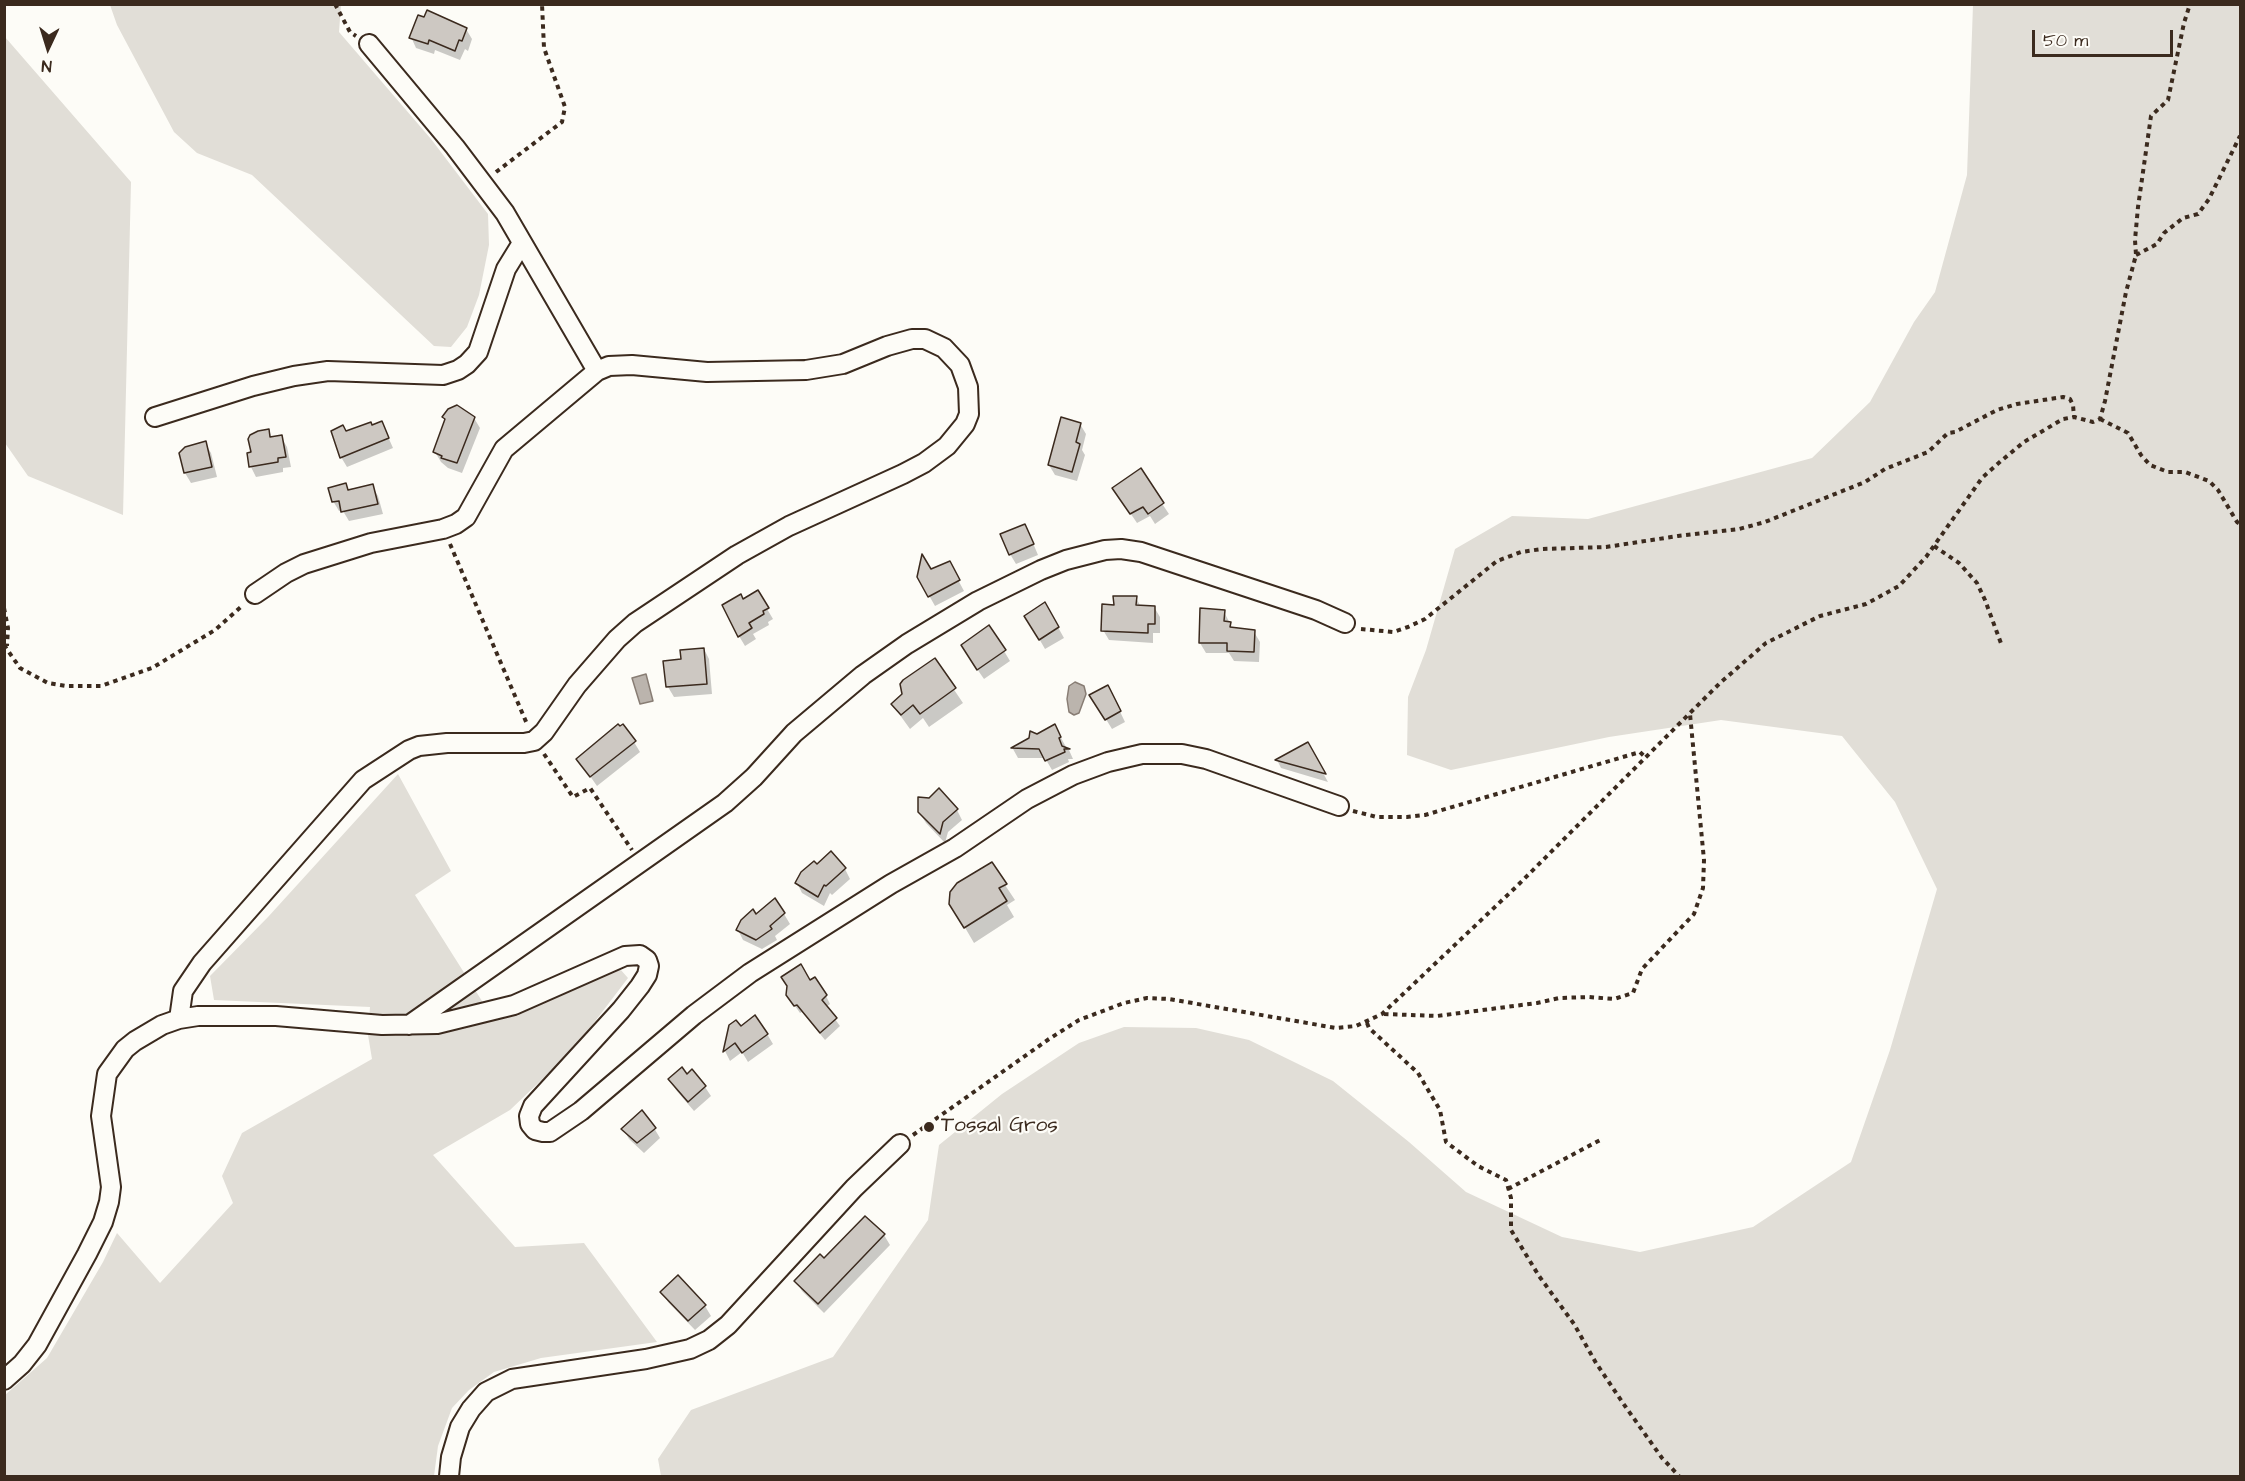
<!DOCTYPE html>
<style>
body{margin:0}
#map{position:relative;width:2245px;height:1481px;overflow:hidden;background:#fdfcf7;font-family:"Architects Daughter",sans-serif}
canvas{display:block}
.frame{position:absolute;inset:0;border:6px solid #3b2a1e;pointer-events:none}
.north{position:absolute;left:18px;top:18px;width:60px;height:60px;-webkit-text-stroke:4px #fdfcf7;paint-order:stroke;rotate:184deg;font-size:16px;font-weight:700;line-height:24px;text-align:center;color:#3b2a1e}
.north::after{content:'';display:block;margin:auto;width:21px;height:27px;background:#3b2a1e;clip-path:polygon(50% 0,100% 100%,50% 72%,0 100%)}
.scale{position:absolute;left:2032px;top:30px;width:141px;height:27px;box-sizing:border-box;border:3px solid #3b2a1e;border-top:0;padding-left:8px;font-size:18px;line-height:21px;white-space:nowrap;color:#3b2a1e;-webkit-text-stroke:4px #fdfcf7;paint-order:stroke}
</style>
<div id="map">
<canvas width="2245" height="1481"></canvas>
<div class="frame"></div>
<div class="north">N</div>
<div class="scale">50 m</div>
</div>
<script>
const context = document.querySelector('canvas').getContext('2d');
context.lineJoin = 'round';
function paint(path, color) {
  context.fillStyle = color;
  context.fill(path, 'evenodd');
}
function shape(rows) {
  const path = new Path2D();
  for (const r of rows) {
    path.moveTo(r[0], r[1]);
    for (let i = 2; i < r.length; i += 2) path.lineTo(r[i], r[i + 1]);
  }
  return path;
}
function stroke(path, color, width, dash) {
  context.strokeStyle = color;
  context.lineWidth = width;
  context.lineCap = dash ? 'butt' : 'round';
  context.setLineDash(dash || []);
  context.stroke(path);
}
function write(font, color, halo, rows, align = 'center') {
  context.font = font + ' "Architects Daughter",sans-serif';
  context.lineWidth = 4.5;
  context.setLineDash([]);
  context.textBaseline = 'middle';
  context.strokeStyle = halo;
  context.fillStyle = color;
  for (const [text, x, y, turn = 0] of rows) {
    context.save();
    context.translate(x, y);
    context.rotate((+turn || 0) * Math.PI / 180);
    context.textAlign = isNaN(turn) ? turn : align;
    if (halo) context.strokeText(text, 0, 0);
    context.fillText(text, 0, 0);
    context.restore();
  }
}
paint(shape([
 [110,5,341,5,339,32,431,139,488,214,489,245,479,295,467,327,451,347,434,346,252,175,197,153,174,132,117,25],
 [1973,5,2240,5,2240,1476,661,1476,658,1459,691,1410,833,1357,928,1220,939,1145,1002,1094,1079,1043,1124,1027,1196,1028,1249,1040,1333,1081,1409,1142,1466,1192,1562,1237,1640,1252,1753,1227,1851,1162,1890,1050,1937,889,1895,802,1842,736,1721,720,1609,737,1451,770,1407,755,1408,697,1426,650,1455,549,1512,516,1588,519,1812,458,1870,402,1914,322,1935,292,1967,175],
 [5,37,131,182,123,515,28,476,5,443],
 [398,774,451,871,415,895,494,1020,525,1011,620,969,628,978,574,1049,510,1110,433,1155,515,1247,584,1243,657,1342,541,1358,494,1372,469,1390,452,1408,438,1446,434,1476,5,1476,5,1395,47,1358,103,1262,117,1233,160,1283,233,1203,222,1176,242,1133,372,1059,368,1035,370,1007,214,1000,210,976,268,917]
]), '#e1ded7');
const water = shape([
 [646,674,653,701,640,704,632,678,646,674],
 [1075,682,1084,686,1086,694,1079,713,1074,715,1069,712,1067,699,1069,686,1075,682]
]);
paint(water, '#bbb4ad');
stroke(water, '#887d74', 1.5);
paint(shape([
 [425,18,466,29,472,39,468,51,465,49,460,60,435,50,434,54,416,48,411,37],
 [474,418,480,428,462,473,448,468,441,462,435,452],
 [382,423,393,448,347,467,341,457,346,433],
 [1080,424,1086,434,1082,450,1085,455,1077,481,1055,475,1049,465],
 [269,431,273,439,281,437,287,447,291,467,283,468,283,472,256,477,251,467,249,454,252,454],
 [205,443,211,453,217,477,191,483,185,473,180,454],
 [1140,471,1169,514,1155,524,1150,516,1137,523,1120,498],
 [346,485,349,491,372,486,378,496,383,514,349,521,343,511,339,511,333,501],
 [1030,536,1038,555,1016,564,1010,554],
 [949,563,964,591,935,606,918,576],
 [757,592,773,619,768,622,769,625,753,634,756,639,745,646,739,636,743,601],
 [1136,598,1141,607,1154,607,1160,617,1160,633,1153,633,1153,643,1109,640,1103,630,1115,606],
 [1045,604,1064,638,1045,649,1026,616],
 [1224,612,1233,629,1254,632,1260,642,1259,662,1234,661,1229,653,1206,653,1200,643],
 [704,649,709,659,712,694,674,697,668,687,665,662,683,660],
 [1004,651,1010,661,984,679,968,656],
 [934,660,963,703,929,727,923,718,910,729,892,704,904,694],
 [1091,695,1113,697,1125,722,1112,729],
 [1037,735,1060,736,1066,747,1064,748,1069,750,1073,759,1068,759,1069,762,1052,770,1045,758,1018,758,1013,749],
 [634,742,640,752,597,786,578,759],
 [1307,744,1328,782,1281,768,1277,760],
 [957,810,962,820,948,832,945,843,926,823,919,812],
 [991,864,1015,900,1007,905,1014,917,974,943,960,919],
 [817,867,845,869,850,879,832,895,830,893,824,906,802,893,797,883],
 [784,914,790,924,775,936,777,940,762,949,743,940,738,930,756,916],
 [810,983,826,996,830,1004,826,1007,840,1026,825,1040,802,1012,800,1013,793,1003],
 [728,1028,741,1028,767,1034,773,1044,748,1062,742,1052,730,1061,725,1051],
 [686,1076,705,1087,711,1096,694,1111,676,1090,670,1080],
 [654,1128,660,1138,644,1153,629,1139,623,1129],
 [884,1235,890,1245,824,1313,802,1291,796,1281],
 [678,1277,705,1306,711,1316,695,1330,668,1302,662,1292]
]), '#0003');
const building = shape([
 [427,10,467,28,462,41,459,40,455,51,429,40,428,44,409,38,418,15,424,17,427,10],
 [457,405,475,417,457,463,441,458,442,456,433,452,445,419,442,417,448,409,457,405],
 [1061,417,1081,423,1076,442,1080,444,1072,472,1048,465,1061,417],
 [382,421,389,438,340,458,331,431,343,425,346,431,371,422,372,425,382,421],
 [269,429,270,437,282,435,286,457,278,458,278,462,249,467,247,453,251,452,248,439,250,435,258,431,269,429],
 [206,441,212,467,184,473,179,453,185,447,206,441],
 [1141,468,1164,503,1148,514,1143,507,1130,514,1112,488,1141,468],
 [346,483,348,490,373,484,378,504,341,512,339,501,332,502,328,488,346,483],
 [1025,524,1034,544,1009,555,1000,534,1025,524],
 [922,554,931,569,950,561,960,580,928,597,917,577,922,554],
 [758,590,769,608,763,611,764,614,749,623,752,628,738,637,722,605,741,594,743,599,758,590],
 [1113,596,1137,596,1136,605,1155,606,1155,624,1148,624,1148,633,1101,631,1102,604,1114,605,1113,596],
 [1045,602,1059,627,1039,640,1024,616,1045,602],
 [1200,608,1225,610,1224,621,1231,622,1230,627,1255,630,1254,652,1227,651,1227,643,1199,643,1200,608],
 [989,625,1006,650,977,670,961,645,989,625],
 [704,648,707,684,666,687,663,661,681,659,680,650,704,648],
 [935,658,956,688,920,714,913,705,901,715,891,704,902,694,900,684,903,680,935,658],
 [1108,685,1121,711,1105,720,1089,695,1108,685],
 [618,724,620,726,623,724,636,741,590,777,576,759,618,724],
 [1055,724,1061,737,1059,738,1062,746,1070,749,1064,749,1065,752,1045,761,1039,749,1011,748,1029,738,1030,731,1037,734,1055,724],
 [1308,742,1326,774,1275,760,1308,742],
 [939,788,958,809,943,822,940,834,918,812,918,797,929,798,939,788],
 [831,851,846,868,826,886,824,885,818,897,795,883,801,872,814,861,817,864,831,851],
 [992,862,1007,884,999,888,1007,901,964,928,949,904,950,892,957,883,992,862],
 [775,898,785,913,770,926,772,929,756,940,736,930,741,920,753,909,756,914,775,898],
 [801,964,810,980,815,977,827,995,822,1000,837,1018,820,1033,797,1005,794,1006,786,995,787,986,781,977,801,964],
 [755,1015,768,1034,742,1053,735,1043,723,1052,729,1025,736,1020,741,1026,755,1015],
 [682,1067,687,1074,692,1069,706,1086,688,1102,668,1079,682,1067],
 [642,1110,656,1128,637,1143,621,1129,642,1110],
 [865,1216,885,1234,818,1304,794,1281,820,1254,824,1258,865,1216],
 [678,1275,706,1305,688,1321,660,1292,678,1275]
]);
paint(building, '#cdc8c2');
stroke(building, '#3b2a1e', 1.5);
const minor = shape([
 [369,44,455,147,505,213,597,371],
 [155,417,253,386,294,376,328,371,443,375,458,370,467,364,478,352,506,269,522,243],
 [255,594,286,573,304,564,371,543,443,529,456,524,466,517,504,449,597,371,609,366,632,365,707,372,806,370,843,364,887,346,912,339,925,339,944,348,960,365,968,387,969,414,965,424,947,446,924,463,903,474,789,526,737,555,635,623,617,639,577,685,544,732,534,741,524,743,447,743,419,746,409,750,363,780,202,963,183,991,179,1019,198,1016,276,1016,382,1025,437,1024,514,1005,625,956,640,955,647,960,649,966,647,975,640,986,621,1010,533,1106,529,1116,530,1124,535,1130,543,1132,550,1132,581,1111,694,1015,750,973,891,884,955,848,1027,799,1073,775,1108,762,1142,754,1182,754,1206,759,1339,806],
 [409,1025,725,803,754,777,794,733,863,675,907,644,978,601,1041,570,1066,560,1105,550,1121,549,1141,552,1316,610,1345,623],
 [4,1380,22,1364,37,1345,87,1254,103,1222,109,1202,111,1187,101,1116,107,1074,125,1049,135,1041,162,1025,179,1019],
 [449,1476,451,1457,460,1427,471,1409,486,1392,512,1379,646,1359,690,1349,709,1340,728,1325,854,1188,900,1144]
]);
stroke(minor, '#3b2a1e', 22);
stroke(shape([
 [335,4,350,32,356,36],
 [496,172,562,122,565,107,544,48,542,4],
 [2136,255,2157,244,2164,233,2183,218,2198,214,2209,199,2240,136],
 [2100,419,2128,433,2141,455,2150,465,2168,472,2185,472,2209,481,2218,490,2237,522,2240,524],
 [450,544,527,724],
 [1934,546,1959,563,1977,583,1985,600,2002,646],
 [4,608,8,628,7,646],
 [1361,629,1393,632,1408,627,1425,619,1497,561,1521,552,1542,549,1606,547,1678,536,1739,529,1765,522,1865,482,1885,469,1928,452,1948,433,1955,432,1997,410,2017,404,2063,397,2070,399,2073,405,2074,417],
 [4,645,20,668,48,683,66,686,101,686,152,668,215,630,243,605],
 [544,754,573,797,590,788,632,850],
 [1353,811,1377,817,1407,817,1425,815,1640,752,1646,758],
 [1384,1014,1437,1016,1537,1003,1559,998,1589,997,1614,999,1633,993,1642,969,1694,914,1703,888,1704,860,1690,714],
 [1367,1023,1369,1028,1418,1073,1440,1110,1446,1142,1478,1166,1506,1180,1511,1198,1511,1230,1539,1276,1574,1324,1596,1363,1625,1406,1662,1458,1679,1476],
 [913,1135,1049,1039,1079,1020,1124,1003,1147,998,1169,999,1336,1028,1356,1026,1382,1014,1516,887,1720,683,1766,643,1820,616,1866,604,1899,586,1926,557,1982,478,2001,461,2024,442,2063,419,2074,417,2093,422,2100,419,2105,401,2126,292,2136,255,2135,240,2138,207,2151,116,2168,100,2184,23,2190,4],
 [1508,1189,1602,1139]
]), '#3b2a1e', 4, [4.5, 4.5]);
stroke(minor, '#fdfcf7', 18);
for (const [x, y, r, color] of [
 [929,1127,6,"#3b2a1e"]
]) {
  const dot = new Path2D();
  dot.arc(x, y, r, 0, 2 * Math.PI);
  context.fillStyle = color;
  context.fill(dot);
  stroke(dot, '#fdfcf7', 2);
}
write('21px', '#3b2a1e', '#fdfcf7', [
 ["Tossal Gros",941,1127]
], 'left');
</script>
